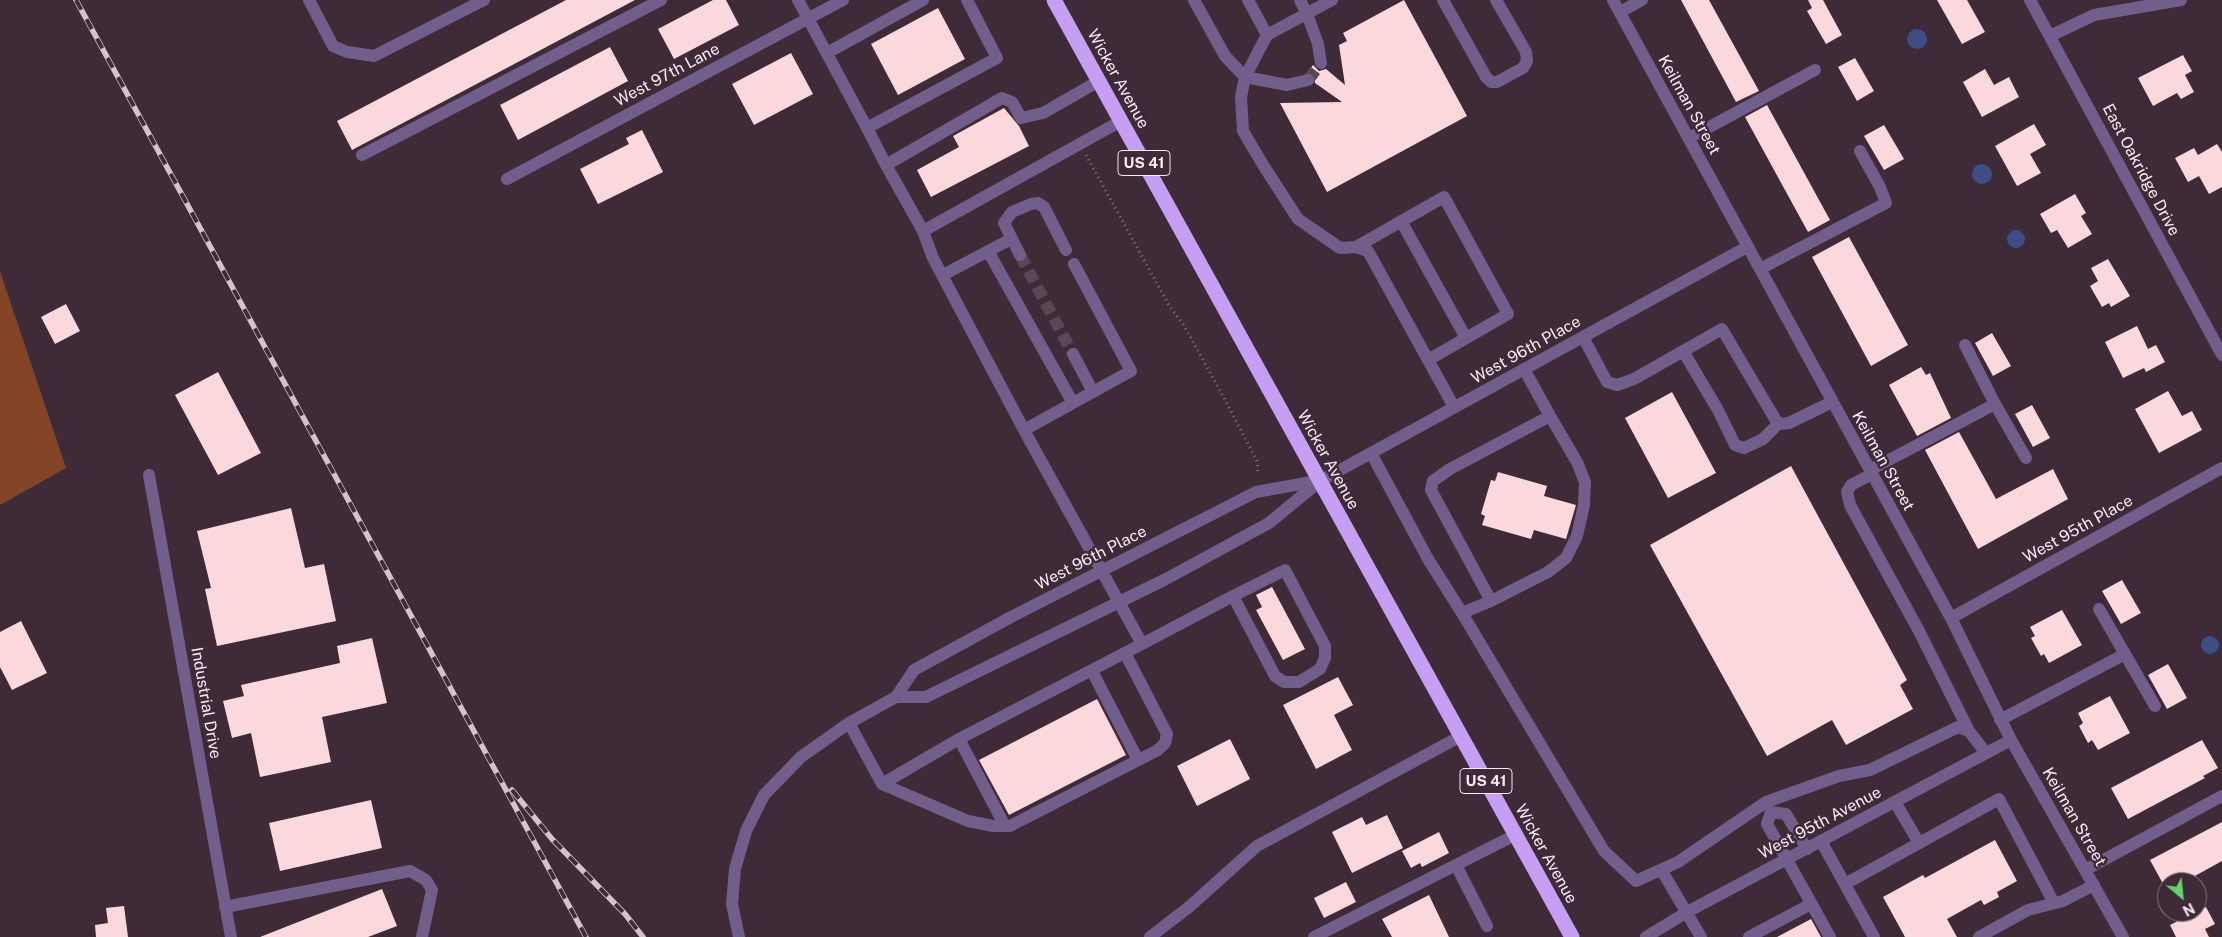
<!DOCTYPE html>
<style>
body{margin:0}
#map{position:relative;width:2222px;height:937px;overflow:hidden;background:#3f2a38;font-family:"Public Sans",sans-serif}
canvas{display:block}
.north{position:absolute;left:2157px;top:872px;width:50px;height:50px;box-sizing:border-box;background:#3f2a38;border:1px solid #897783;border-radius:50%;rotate:152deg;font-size:14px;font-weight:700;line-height:20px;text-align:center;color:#f8ebf4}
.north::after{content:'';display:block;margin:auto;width:18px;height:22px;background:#60d56a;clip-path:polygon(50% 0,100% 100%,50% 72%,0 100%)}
</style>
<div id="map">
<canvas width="2222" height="937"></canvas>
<div class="north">N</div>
</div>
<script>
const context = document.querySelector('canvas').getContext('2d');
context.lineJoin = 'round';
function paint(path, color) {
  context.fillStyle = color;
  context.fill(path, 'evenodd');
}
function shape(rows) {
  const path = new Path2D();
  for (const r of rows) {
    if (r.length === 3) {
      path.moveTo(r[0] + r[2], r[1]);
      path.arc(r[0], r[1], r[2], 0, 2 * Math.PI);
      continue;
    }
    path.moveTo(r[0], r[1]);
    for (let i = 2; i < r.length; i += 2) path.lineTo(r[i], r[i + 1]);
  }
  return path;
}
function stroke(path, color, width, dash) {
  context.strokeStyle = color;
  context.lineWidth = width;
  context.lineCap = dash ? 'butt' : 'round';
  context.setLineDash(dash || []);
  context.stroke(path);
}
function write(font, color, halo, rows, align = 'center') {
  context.font = font + ' "Public Sans",sans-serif';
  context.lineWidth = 5;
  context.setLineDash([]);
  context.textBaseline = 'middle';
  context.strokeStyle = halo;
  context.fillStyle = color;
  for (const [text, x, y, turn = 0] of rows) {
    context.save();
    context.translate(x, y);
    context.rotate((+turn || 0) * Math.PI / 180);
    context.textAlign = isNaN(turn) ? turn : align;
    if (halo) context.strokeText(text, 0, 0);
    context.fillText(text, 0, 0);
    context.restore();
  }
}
paint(shape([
 [0,271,66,468,0,505]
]), '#834527');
paint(shape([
 [1917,39,10],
 [1982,174,10],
 [2016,239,9],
 [2210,645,9]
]), '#3f4d87');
paint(shape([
 [566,0,635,0,352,150,337,121],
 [713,0,726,0,739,25,674,59,658,29],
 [1404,0,1467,116,1327,192,1280,103,1342,102,1315,83,1314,75,1308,72,1313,65,1319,71,1326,69,1345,85,1339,45,1347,41,1343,33],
 [1681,0,1709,0,1759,91,1736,102],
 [1808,0,1823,0,1842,35,1826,44,1807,11,1812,8],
 [1937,0,1967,0,1985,32,1962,44],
 [938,8,965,59,898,95,871,44],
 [610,47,628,81,518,140,500,105],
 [791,53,813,94,754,125,732,84],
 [2183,55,2192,71,2185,75,2194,92,2181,99,2177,93,2153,106,2138,78],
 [1855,58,1874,91,1857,101,1838,67],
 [1985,69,1994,85,2009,77,2019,97,1982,117,1963,82],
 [1767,105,1830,220,1808,232,1745,117],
 [1004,108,1019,126,1029,146,931,197,917,170,959,147,953,136],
 [2034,124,2046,145,2030,154,2041,173,2017,186,1995,146],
 [1884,125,1904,159,1884,170,1864,136],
 [642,130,663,172,598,204,580,169,629,144,626,138],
 [2217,144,2222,152,2222,187,2209,194,2199,176,2188,182,2175,158,2194,148,2198,155],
 [2075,194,2086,213,2081,216,2092,234,2068,248,2057,230,2051,233,2040,214],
 [1849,237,1908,345,1871,366,1812,257],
 [2108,259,2130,296,2111,307,2109,303,2102,307,2090,286,2098,281,2091,268],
 [66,304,80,331,55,344,41,317],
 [2137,326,2148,349,2156,345,2165,362,2146,372,2144,368,2123,378,2105,342],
 [1992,333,2011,366,1993,376,1975,343],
 [1921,367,1926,375,1930,373,1951,418,1917,436,1889,385],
 [218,372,261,453,218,475,175,395],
 [2168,391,2182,416,2192,411,2202,430,2159,453,2135,409],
 [1672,392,1716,473,1668,498,1625,418],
 [2032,405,2050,438,2033,447,2015,414],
 [1959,432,1996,499,2053,469,2068,499,1978,549,1925,450],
 [1791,466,1907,680,1900,685,1913,709,1846,745,1832,720,1767,756,1650,545],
 [1498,472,1547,486,1544,496,1576,505,1566,539,1534,530,1531,539,1482,525,1485,516,1481,514,1491,480,1495,481],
 [291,508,305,568,324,564,336,621,217,646,205,589,211,588,197,531],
 [2122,580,2141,613,2121,624,2102,591],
 [1272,587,1305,649,1283,660,1256,610,1262,607,1256,595],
 [2062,610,2082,645,2049,663,2044,654,2041,656,2031,638,2035,636,2030,627],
 [21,621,47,673,12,690,0,667,0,632],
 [372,638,387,703,322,717,331,762,260,777,251,733,232,738,223,701,244,696,241,685,340,663,337,646],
 [2168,664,2187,698,2167,709,2148,675],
 [1338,677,1353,705,1334,715,1352,750,1316,769,1283,705],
 [2110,696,2130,733,2098,750,2092,740,2088,743,2079,726,2083,723,2078,713],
 [1097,699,1126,755,1009,815,979,760],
 [1230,739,1250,779,1197,806,1177,766],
 [2202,740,2218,768,2203,776,2205,778,2128,819,2111,788],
 [371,800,382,848,280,871,269,823],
 [1387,815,1403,848,1352,873,1332,832,1362,817,1366,825],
 [2222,822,2222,861,2184,882,2162,882,2150,860],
 [1439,832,1449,853,1422,867,1420,863,1411,868,1402,851],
 [1995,840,2017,881,1997,892,1999,897,1984,905,1981,900,1947,919,1957,937,1905,937,1883,897,1923,875,1925,878],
 [1346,882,1356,902,1324,918,1314,898],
 [382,889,397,926,368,937,260,937],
 [1429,895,1449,937,1392,937,1382,919],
 [124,906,128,937,96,937,95,925,108,923,106,908],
 [2206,907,2215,924,2205,929,2209,937,2176,937,2170,925],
 [1811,919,1821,937,1777,937]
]), '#fad8db');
stroke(shape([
 [1308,80,1321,63],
 [1020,255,1073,354]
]), '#5b4754', 12, [12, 6]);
stroke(shape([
 [1086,155,1170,307,1183,324,1223,396,1257,461,1258,474]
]), '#877581', 3, [1, 4]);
stroke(shape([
 [309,0,333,46,347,52,374,56,484,0],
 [798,0,867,128,997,58,967,0],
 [1194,0,1225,56,1245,77,1241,97,1243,131,1265,168,1298,219,1340,248,1356,247,1368,251,1454,407],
 [1248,0,1267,35],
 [1300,0,1307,14,1318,44,1321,63],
 [1443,0,1486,77,1491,82,1497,82,1523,68,1527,61,1526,52,1496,0],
 [1613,0,1951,618,2011,740,2123,937],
 [2030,0,2222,355],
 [1620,12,1642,0],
 [2050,36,2094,15,2181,0],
 [827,53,923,0],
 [1308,80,1287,85,1245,77,1267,35,1332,0],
 [1121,121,923,231,933,258,1024,430,1142,644,1233,596,1285,570,1325,646,1325,658,1320,669,1299,682,1284,682,1275,676,1233,596],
 [867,128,886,165],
 [1689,138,1815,70],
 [362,155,661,0],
 [507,179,843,0],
 [1401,221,1466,338],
 [923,231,886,165,1002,98,1012,102,1021,118,1043,113,1099,81],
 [1356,247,1444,197,1508,314,1428,360],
 [988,251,1073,403],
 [1020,255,1004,223,1012,212,1031,204,1038,203,1044,207,1066,250],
 [1760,269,1886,203,1880,187,1860,151],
 [943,275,1011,239],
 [1583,337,1607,382,1617,385,1634,379,1722,329,1778,424,1789,423,1832,402],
 [1965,345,1995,404,2026,458],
 [1683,351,1718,410,1735,445,1744,448,1763,439,1778,424],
 [1073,354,1093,392],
 [1024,430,1131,371,1074,264],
 [1371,453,1428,559,1462,613,1491,601,1431,490,1433,481,1450,469,1550,416,1524,369],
 [1870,470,1995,404],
 [1872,474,1851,485,1847,492,1850,505,1919,631,1969,731],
 [149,475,231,937],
 [1491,601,1548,572,1566,558,1577,536,1584,505,1585,482,1577,462,1550,416],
 [2099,609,2155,706],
 [1462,613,1604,851,1636,881,1678,862,1766,802,1839,776,1870,770,1958,727,1969,731,1986,753],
 [1951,618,2222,468],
 [1092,671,1138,760],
 [896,697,914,670,1011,617,1256,492,1317,481],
 [2000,720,2125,654],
 [849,723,882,784,959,739,1142,644],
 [959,739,1005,826],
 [882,784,968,821,993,826,1010,826,1158,750,1165,743,1167,734,1125,653],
 [1895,802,1919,843],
 [1821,841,1874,937],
 [1807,849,1786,814,1771,812,1767,824,1830,937],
 [1456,865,1487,926],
 [2085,870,2222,796],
 [1662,871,1701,937],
 [1845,884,1999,799,2054,903],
 [225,907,410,871,426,880,432,890,422,937],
 [739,937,732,904,735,869,746,831,764,795,801,757,849,723,896,697,926,697,1166,579,1269,523,1320,481,1747,247],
 [1150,937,1189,907,1257,846,1461,736],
 [1314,937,1515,835],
 [1646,937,1687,912,2011,740],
 [1749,937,1811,904],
 [1979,937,2028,910,2063,901,2094,885]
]), '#725e8a', 12);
stroke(shape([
 [1054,0,1572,937]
]), '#c69ef4', 15);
const rail = shape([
 [76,0,586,937],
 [512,790,552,839,625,914,643,937]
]);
stroke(rail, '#d2c3ce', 5.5);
stroke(rail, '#3f2a38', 4, [11]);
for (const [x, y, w] of [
 [1144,163,52],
 [1486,781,52]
]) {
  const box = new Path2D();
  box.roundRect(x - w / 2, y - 12.5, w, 25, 4);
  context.fillStyle = '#3f2a38';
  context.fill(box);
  stroke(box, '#f8ebf4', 1);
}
write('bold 15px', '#f8ebf4', null, [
 ["US 41",1144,163],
 ["US 41",1486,781]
]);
write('16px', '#f8ebf4', '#3f2a38', [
 ["West 97th Lane",667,75,-28],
 ["Wicker Avenue",1118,79,61],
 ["Keilman Street",1689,105,61],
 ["East Oakridge Drive",2141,170,62],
 ["West 96th Place",1526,350,-29],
 ["Wicker Avenue",1328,460,61],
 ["Keilman Street",1883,461,61],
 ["West 95th Place",2078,529,-29],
 ["West 96th Place",1091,558,-27],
 ["Industrial Drive",206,703,80],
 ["Keilman Street",2074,817,60],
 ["West 95th Avenue",1820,823,-28],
 ["Wicker Avenue",1546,854,61]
]);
</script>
